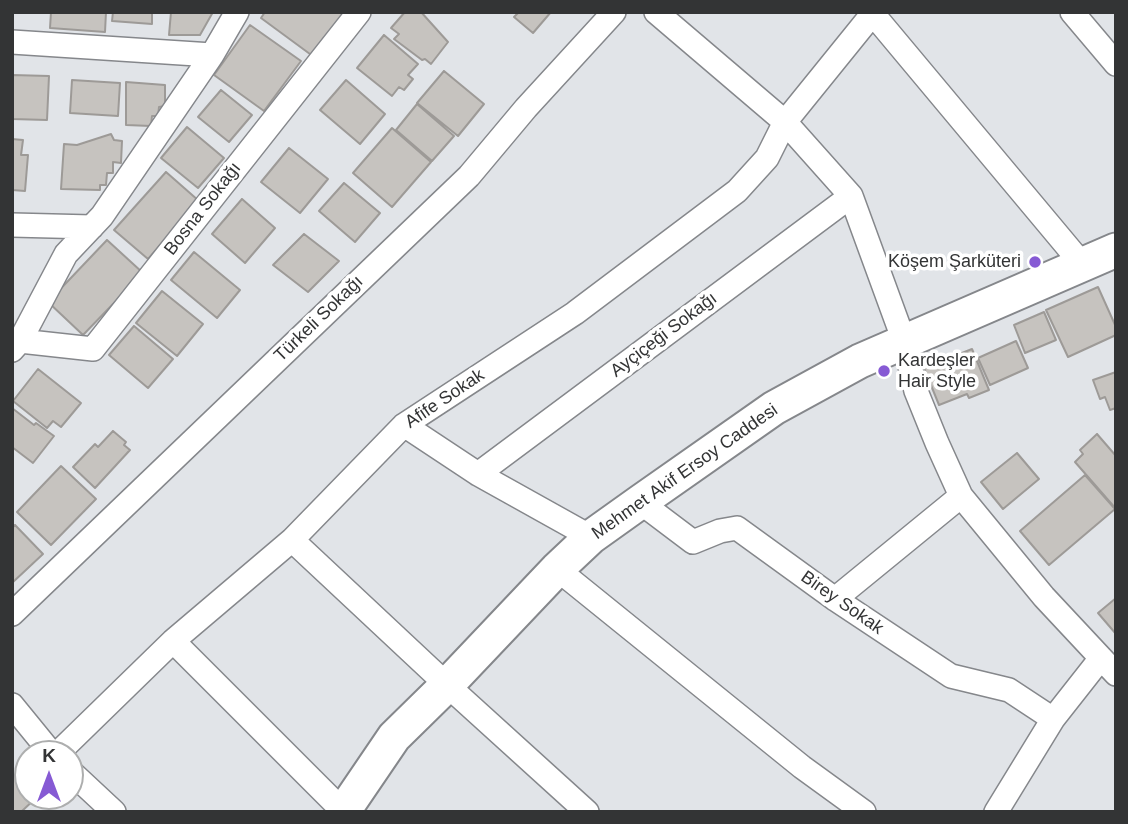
<!DOCTYPE html>
<meta charset="utf-8">
<style>
body{margin:0}
#map{position:relative;width:1128px;height:824px;overflow:hidden;background:#e1e4e8;font-family:Arial,sans-serif}
canvas{display:block}
.frame{position:absolute;inset:0;border:14px solid #333435;pointer-events:none}
.north{position:absolute;left:14px;top:740px;width:70px;height:70px;box-sizing:border-box;background:#fff;border:2px solid #adaeae;border-radius:50%;rotate:0deg;font-size:19px;font-weight:700;line-height:28px;text-align:center;color:#333435}
.north::after{content:'';display:block;margin:auto;width:24px;height:32px;background:#865ad4;clip-path:polygon(50% 0,100% 100%,50% 72%,0 100%)}
</style>
<div id="map">
<canvas width="1128" height="824"></canvas>
<div class="frame"></div>
<div class="north">K</div>
</div>
<script>
const context = document.querySelector('canvas').getContext('2d');
context.lineJoin = 'round';
function paint(path, color) {
  context.fillStyle = color;
  context.fill(path, 'evenodd');
}
function shape(rows) {
  const path = new Path2D();
  for (const r of rows) {
    path.moveTo(r[0], r[1]);
    for (let i = 2; i < r.length; i += 2) path.lineTo(r[i], r[i + 1]);
  }
  return path;
}
function stroke(path, color, width, dash) {
  context.strokeStyle = color;
  context.lineWidth = width;
  context.lineCap = dash ? 'butt' : 'round';
  context.setLineDash(dash || []);
  context.stroke(path);
}
function write(font, color, halo, rows, align = 'center') {
  context.font = font + ' Arial,sans-serif';
  context.lineWidth = 7;
  context.setLineDash([]);
  context.textBaseline = 'middle';
  context.strokeStyle = halo;
  context.fillStyle = color;
  for (const [text, x, y, turn = 0] of rows) {
    context.save();
    context.translate(x, y);
    context.rotate((+turn || 0) * Math.PI / 180);
    context.textAlign = isNaN(turn) ? turn : align;
    if (halo) context.strokeText(text, 0, 0);
    context.fillText(text, 0, 0);
    context.restore();
  }
}
const building = shape([
 [51,12,106,12,105,32,50,28,51,12],
 [113,12,152,12,152,24,112,21,113,12],
 [171,12,213,12,200,35,169,35,171,12],
 [265,12,347,12,314,57,261,18,265,12],
 [405,12,421,12,448,42,431,64,425,59,422,60,394,39,399,34,391,28,405,12],
 [519,12,551,12,533,33,514,17,519,12],
 [250,25,301,61,264,111,214,75,250,25],
 [384,35,418,64,408,75,413,79,404,90,399,87,392,96,357,68,384,35],
 [444,71,484,104,458,136,417,103,444,71],
 [12,75,49,76,47,120,12,119,12,75],
 [72,80,120,83,118,116,70,113,72,80],
 [346,80,385,114,360,144,320,110,346,80],
 [126,82,165,85,165,106,159,107,158,116,152,116,151,126,126,125,126,82],
 [221,90,252,115,229,142,198,117,221,90],
 [417,104,454,136,432,161,396,130,417,104],
 [187,127,224,158,198,188,161,158,187,127],
 [392,128,431,162,392,207,353,173,392,128],
 [111,134,114,140,122,141,121,163,113,162,113,173,107,173,106,185,100,185,100,190,61,189,64,144,77,145,111,134],
 [12,139,23,140,21,155,28,155,25,191,12,190,12,139],
 [289,148,328,179,300,213,261,182,289,148],
 [166,172,199,201,148,259,114,230,166,172],
 [344,183,380,213,355,242,319,211,344,183],
 [242,199,275,228,245,263,212,234,242,199],
 [304,234,339,261,308,292,273,265,304,234],
 [107,240,143,273,83,335,48,302,107,240],
 [194,252,240,290,217,318,171,280,194,252],
 [1098,287,1116,327,1116,335,1068,357,1046,310,1098,287],
 [162,291,203,324,177,356,136,323,162,291],
 [1044,312,1056,340,1025,353,1014,325,1044,312],
 [134,326,173,359,148,388,109,355,134,326],
 [1016,341,1028,368,990,385,978,358,1016,341],
 [972,349,989,390,969,398,967,394,939,405,924,368,972,349],
 [38,369,81,403,61,427,53,421,47,428,13,401,38,369],
 [1116,372,1116,408,1110,410,1105,397,1100,399,1093,380,1116,372],
 [12,408,34,425,36,423,54,436,33,463,12,447,12,408],
 [113,431,126,442,124,445,130,450,95,488,73,467,95,444,98,447,113,431],
 [1097,434,1116,456,1116,509,1075,462,1083,454,1080,450,1097,434],
 [1017,453,1039,479,1003,509,981,482,1017,453],
 [61,466,96,499,51,545,17,512,61,466],
 [1085,475,1115,509,1049,565,1020,531,1085,475],
 [15,525,43,554,12,583,12,528,15,525],
 [1116,598,1116,634,1098,613,1116,598],
 [25,767,28,771,28,796,38,796,21,812,12,812,12,777,25,767]
]);
paint(building, '#c6c3bf');
stroke(building, '#9d9a97', 2);
const street = shape([
 [656,12,785,122,851,196,904,341,916,391,937,443,961,496,1044,597,1116,674],
 [1072,12,1116,64],
 [873,14,1082,264],
 [12,42,212,55],
 [12,225,92,227],
 [20,341,93,349,359,12],
 [12,350,20,341,66,254,102,216,212,55,237,12],
 [404,425,478,474,591,537],
 [478,474,851,196],
 [640,502,693,542,720,531,737,528,835,599,951,676,1009,690,1053,719],
 [292,540,447,685,587,812],
 [557,569,802,767,864,812],
 [835,599,961,496],
 [12,614,469,176,526,108,614,12],
 [173,641,343,811],
 [12,705,52,754],
 [57,754,173,641,292,540,404,425,575,313,737,191,767,158,785,122,874,12],
 [70,771,114,812],
 [996,812,1053,719,1101,658]
]);
const secondary = shape([
 [343,812,394,737,447,685,557,569,591,537,640,502,774,408,860,361,1116,250]
]);
stroke(street, '#85878b', 26);
stroke(secondary, '#85878b', 37);
stroke(street, '#fff', 23);
stroke(secondary, '#fff', 33);
for (const [x, y, r, color] of [
 [1035,262,7,"#865ad4"],
 [884,371,7,"#865ad4"]
]) {
  const dot = new Path2D();
  dot.arc(x, y, r, 0, 2 * Math.PI);
  context.fillStyle = color;
  context.fill(dot);
  stroke(dot, '#fff', 2.5);
}
write('18px', '#333435', '#fff', [
 ["Bosna Sokağı",203,209,-52],
 ["Türkeli Sokağı",319,319,-44],
 ["Ayçiçeği Sokağı",664,335,-37],
 ["Afife Sokak",445,399,-34],
 ["Mehmet Akif Ersoy Caddesi",685,472,-35],
 ["Birey Sokak",842,603,35]
]);
write('18px', '#333435', '#fff', [
 ["Köşem Şarküteri",1021,262],
 ["Kardeşler",898,361,"left"],
 ["Hair Style",898,382,"left"]
], 'right');
</script>
